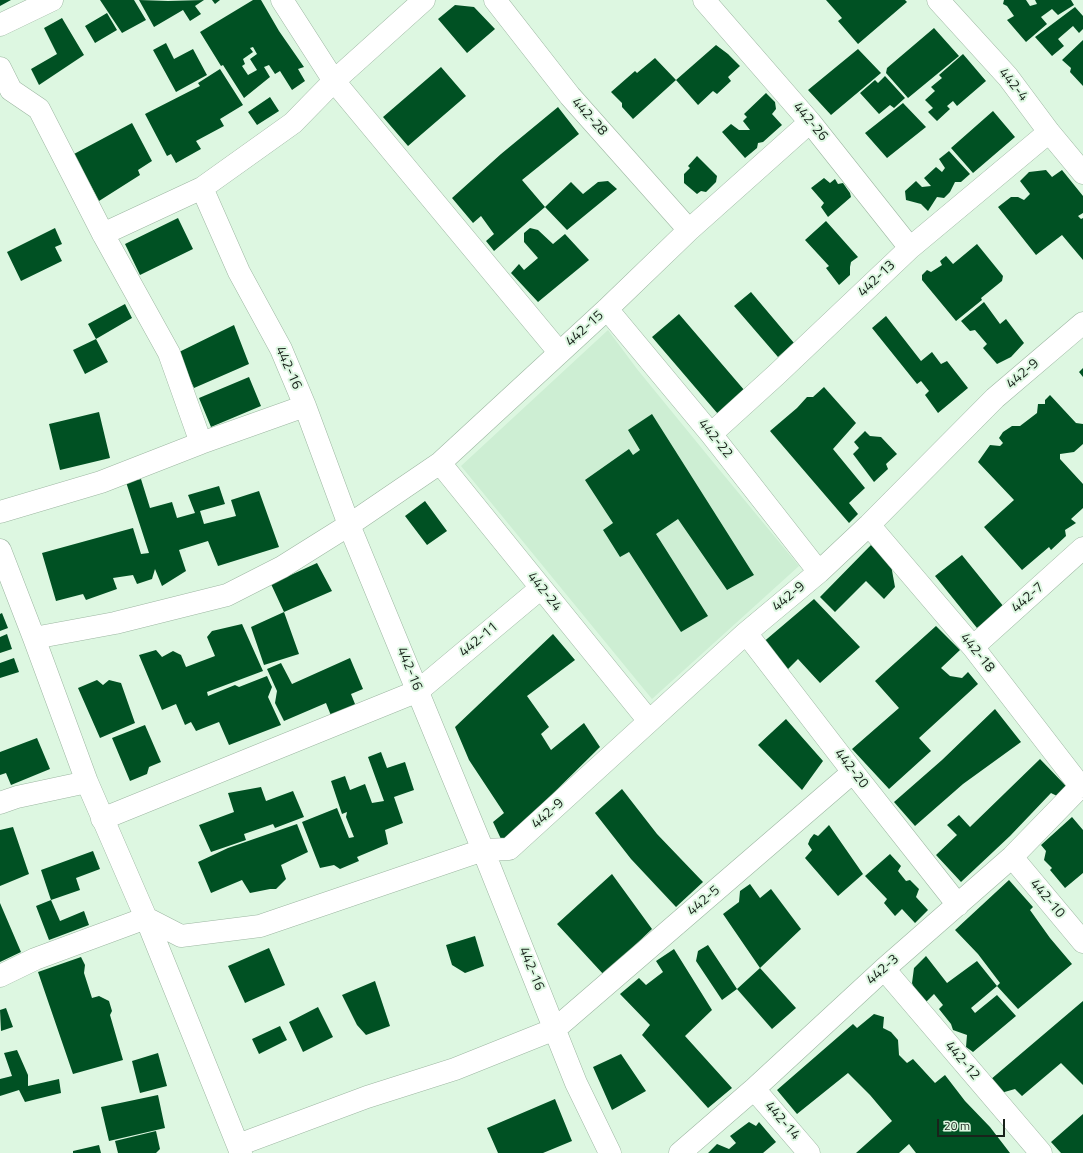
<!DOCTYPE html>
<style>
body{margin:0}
#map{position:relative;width:1083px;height:1153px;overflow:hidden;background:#ddf7e1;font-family:"Titillium Web",sans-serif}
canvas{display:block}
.scale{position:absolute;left:937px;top:1119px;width:68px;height:18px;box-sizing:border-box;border:2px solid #19231b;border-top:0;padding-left:5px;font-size:12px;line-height:14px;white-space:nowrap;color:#19231b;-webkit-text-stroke:3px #ddf7e1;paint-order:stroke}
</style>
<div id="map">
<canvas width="1083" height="1153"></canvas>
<div class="scale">20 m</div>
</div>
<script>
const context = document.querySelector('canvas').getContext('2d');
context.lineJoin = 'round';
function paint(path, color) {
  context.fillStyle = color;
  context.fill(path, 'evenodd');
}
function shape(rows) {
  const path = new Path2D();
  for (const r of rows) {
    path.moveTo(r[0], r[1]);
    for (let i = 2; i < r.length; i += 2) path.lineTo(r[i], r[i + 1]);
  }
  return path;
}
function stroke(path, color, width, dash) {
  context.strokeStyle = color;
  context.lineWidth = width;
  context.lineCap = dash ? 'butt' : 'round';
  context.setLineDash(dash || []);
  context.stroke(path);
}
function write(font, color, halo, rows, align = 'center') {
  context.font = font + ' "Titillium Web",sans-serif';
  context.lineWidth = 4;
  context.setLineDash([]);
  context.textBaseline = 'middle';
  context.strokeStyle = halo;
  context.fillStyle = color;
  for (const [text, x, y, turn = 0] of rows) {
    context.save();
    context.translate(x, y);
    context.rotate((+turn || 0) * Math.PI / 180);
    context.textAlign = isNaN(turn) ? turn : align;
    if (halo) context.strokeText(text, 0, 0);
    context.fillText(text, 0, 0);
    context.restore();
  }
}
paint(shape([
 [608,330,637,369,713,462,799,566,652,699,461,466]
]), '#cdeed3');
paint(shape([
 [0,0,11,0,0,6],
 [100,0,134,0,146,20,122,33],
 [139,0,168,1,204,0,195,6,201,14,190,21,183,10,154,27],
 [212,0,220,0,215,4],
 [253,0,261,0,279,31,304,67,298,69,305,81,292,90,280,71,275,74,269,65,264,67,270,77,244,98,223,65,221,66,200,32],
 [253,47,257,54,250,59,257,70,248,75,242,66,245,64,243,59,253,52,250,48],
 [826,0,905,0,907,2,858,44,838,21,842,18],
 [1004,0,1026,0,1030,6,1037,4,1035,0,1071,0,1074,5,1058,15,1052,9,1041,17,1047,24,1026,42,1007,20,1014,16,1007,6,1003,4],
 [455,5,474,7,495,29,467,53,438,19],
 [1075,7,1083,16,1083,29,1079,33,1073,26,1058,39,1064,46,1052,56,1035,37],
 [107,13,117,30,95,43,85,26],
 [62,18,84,55,39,85,31,69,57,54,44,28],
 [934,28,959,56,908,98,886,73,887,68],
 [1083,40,1083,86,1070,72,1071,68,1062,60],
 [166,43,174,59,193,49,207,75,176,92,153,50],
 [716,45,728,54,740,66,728,77,731,81,717,94,713,91,698,105,676,80],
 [858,49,881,73,831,115,808,90],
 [963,54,986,81,957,106,953,101,947,106,950,109,937,121,928,112,933,108,925,100,935,91,931,87,942,78,939,75],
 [655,58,676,80,633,119,622,107,622,103,611,92,635,71,637,73],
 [441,67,466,96,408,146,383,117],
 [220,69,243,105,220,119,224,126,196,141,201,149,176,163,171,154,167,156,145,114,200,86,198,83],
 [885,76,905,98,894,108,890,105,879,114,860,93,875,80,878,83],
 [766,93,775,102,776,109,772,114,782,125,763,142,758,143,757,148,745,158,722,132,731,124,739,130,750,130,743,121,747,117,744,114],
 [270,97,279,111,257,125,248,112],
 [903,103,926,127,887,158,865,133],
 [558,107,579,134,522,180,545,207,494,251,486,241,494,234,481,216,473,223,452,198,501,154],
 [993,111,1015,137,973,173,951,148],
 [132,123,152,161,138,170,140,175,99,201,74,154],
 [949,151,970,174,961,182,955,182,950,192,944,198,937,197,928,211,921,204,906,200,905,191,916,181,922,187,931,186,924,178,936,167,942,172,945,168,939,159],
 [697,156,717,176,716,182,706,192,701,191,697,194,684,183,684,174,690,168,688,166],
 [1046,170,1052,177,1062,170,1083,196,1083,213,1078,216,1081,219,1083,218,1083,260,1062,235,1036,255,998,207,1011,197,1018,197,1024,200,1030,194,1020,181,1029,172],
 [824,178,830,183,835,179,838,184,843,183,850,193,851,197,828,217,821,207,824,203,811,188],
 [608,181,617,189,567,230,545,207,571,182,583,194,598,182],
 [178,218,193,249,140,275,125,244],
 [826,221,858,257,851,262,850,267,850,275,839,285,826,268,829,266,805,240],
 [55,228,62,244,55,247,62,261,21,281,7,252],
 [530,228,538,230,553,244,565,234,589,260,538,302,511,273,519,264,524,270,538,258,524,242,524,233],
 [977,244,1003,276,1002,281,981,298,982,300,956,321,922,280,922,275,927,270,931,272,942,265,940,261,946,256,953,264],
 [751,292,794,343,778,357,734,306],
 [984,302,1000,324,1006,319,1024,343,1011,357,997,364,983,348,987,344,975,330,970,331,961,321],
 [125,304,132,318,96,339,88,324],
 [679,314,745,391,718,414,652,337],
 [886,316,921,361,932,352,941,364,947,361,968,388,938,413,925,395,929,391,921,381,917,384,872,328],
 [234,325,249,364,194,388,177,353],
 [96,339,108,362,85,374,73,350],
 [1083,368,1083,377,1079,372],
 [249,377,261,406,211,427,199,398],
 [824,387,856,423,833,449,865,488,849,503,858,514,849,523,770,431,797,408,807,397,813,397],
 [1050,395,1076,423,1083,424,1083,444,1074,452,1060,454,1060,459,1083,484,1083,508,1071,519,1076,523,1065,530,1066,536,1051,550,1049,547,1022,570,984,527,1014,500,978,462,990,445,1000,446,1003,443,999,438,1003,432,1012,426,1020,426,1037,413,1038,404,1045,404,1045,400],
 [99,412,110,458,60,470,49,424],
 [652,414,754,575,727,590,678,519,656,534,708,616,681,632,629,552,620,557,603,530,613,523,585,480,629,449,633,455,640,450,628,430],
 [865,431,870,436,881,437,897,454,886,464,888,469,874,482,853,454,859,448,854,442],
 [141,479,150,508,172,502,177,518,195,513,188,495,219,486,225,504,200,511,204,524,236,516,231,500,259,491,279,547,218,566,208,541,179,550,186,571,162,586,155,569,152,579,137,584,133,575,113,578,117,589,86,600,83,594,56,601,42,553,133,528,141,554,149,553,126,482],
 [425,501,447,531,427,545,405,516],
 [871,545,891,565,895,587,884,599,866,581,835,612,820,597],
 [962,555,1004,607,977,628,935,576],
 [317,563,332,591,284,612,271,584],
 [814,599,860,647,820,683,798,659,785,672,761,644],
 [284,612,299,654,264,665,251,627],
 [2,613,8,628,0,631,0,614],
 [242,624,263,671,207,692,208,696,235,685,239,687,267,676,272,687,268,697,281,725,229,745,219,722,196,731,191,722,185,725,176,704,162,710,139,655,156,650,162,657,173,651,181,655,186,667,215,656,207,637,212,631],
 [936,626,960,650,941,668,950,676,962,678,968,672,978,684,919,738,931,751,889,789,852,749,899,708,875,681],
 [7,634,12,649,0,653,0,637],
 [553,634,575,660,527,696,549,727,541,734,551,750,584,723,600,747,509,837,501,839,493,822,504,813,469,760,455,727],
 [14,658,19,672,0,678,0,663],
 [350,658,363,689,351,694,357,709,332,718,326,703,284,721,275,703,277,691,267,669,281,663,292,684],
 [97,680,103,685,109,680,121,683,135,723,100,738,78,688],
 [995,709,1021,742,963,784,915,826,894,802,942,760],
 [786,719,823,761,802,790,758,745],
 [145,725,161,762,149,767,147,774,130,781,112,738],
 [37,738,50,769,11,785,6,773,0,775,0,752],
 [381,752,387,768,405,762,414,790,394,797,403,823,385,830,388,844,357,857,359,861,340,869,334,865,320,868,302,822,337,808,349,838,354,837,346,817,347,812,342,814,331,781,345,776,350,790,365,784,372,803,384,801,368,757],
 [1040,759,1066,786,1057,796,1051,793,1010,836,961,882,936,855,957,835,947,825,959,815,970,827],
 [261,787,266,801,293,791,304,817,275,828,273,824,244,834,246,840,211,852,199,825,234,812,228,793],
 [622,789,657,834,703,882,676,907,631,859,595,813],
 [1072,817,1083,830,1083,873,1065,888,1050,870,1052,868,1044,860,1046,851,1041,845],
 [297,824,308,852,281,865,286,879,276,889,270,889,250,893,242,880,211,893,198,862,228,848],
 [829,825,863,874,838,896,805,858,812,850,808,844,810,839,814,834,818,836],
 [13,827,29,874,0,886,0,830],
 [93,851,100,869,76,878,80,890,51,900,41,870],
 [890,854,901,866,898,871,906,881,910,880,919,889,916,897,928,910,915,923,902,909,895,916,884,903,887,899,865,876],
 [612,874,652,929,604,975,557,924],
 [1009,880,1033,907,1030,910,1050,938,1072,964,1018,1009,997,986,1000,983,978,954,955,930],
 [750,884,760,898,771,889,801,929,760,968,796,1008,772,1029,737,989,760,968,723,914,739,902,740,891],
 [51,900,60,921,84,911,89,925,49,940,36,906],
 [0,903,21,952,0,962],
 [475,936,484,966,465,973,452,965,446,945],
 [708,945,737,989,722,1000,696,961,698,951],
 [269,948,285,985,245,1003,228,966],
 [674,949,712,1010,685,1036,732,1088,708,1108,642,1035,650,1025,620,994,639,978,646,985,663,972,656,961],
 [926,956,947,983,977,961,997,986,971,1008,975,1013,997,995,1016,1016,973,1052,966,1047,967,1035,953,1030,951,1024,939,1009,943,1005,934,994,925,1003,916,993,912,983,914,968],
 [81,957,85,965,84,973,92,998,99,996,109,1001,112,1011,110,1015,123,1060,73,1074,38,972],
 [375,981,390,1026,366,1035,357,1025,342,995],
 [1083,1001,1083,1085,1061,1063,1022,1096,1015,1089,1001,1093,990,1080],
 [318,1007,333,1037,303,1052,289,1022],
 [6,1008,13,1027,1,1031,0,1010],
 [874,1014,884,1017,883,1028,891,1032,898,1040,899,1055,907,1063,913,1059,935,1083,945,1075,965,1101,990,1127,1010,1153,916,1153,909,1144,899,1153,856,1153,892,1121,870,1095,848,1073,797,1114,777,1090,853,1024,857,1028],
 [280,1026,287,1040,259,1054,252,1039],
 [17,1050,28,1075,28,1086,59,1079,61,1093,25,1102,19,1090,0,1096,0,1079,12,1076,4,1053],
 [158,1053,167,1086,140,1093,132,1061],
 [621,1054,646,1091,612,1110,593,1067],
 [158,1095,165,1128,109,1141,101,1107],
 [555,1099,572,1141,543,1153,498,1153,487,1128],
 [1083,1114,1083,1153,1061,1153,1051,1142],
 [749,1122,756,1126,759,1122,776,1142,763,1153,708,1153,717,1144,729,1149,736,1143,730,1136],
 [156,1131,160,1149,156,1153,118,1153,115,1141],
 [99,1145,101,1153,73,1153,73,1151]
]), '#005123');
const street = shape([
 [282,0,334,81,559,352],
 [495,0,570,96,689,230],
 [704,0,810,122,910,248],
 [938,0,1008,77,1049,132,1083,173],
 [0,25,52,0],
 [0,68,11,90,39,109,103,234,169,353,201,443],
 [202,188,239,272,281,349,305,406,349,525,483,850,576,1083,610,1153],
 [103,234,202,188,293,123,334,81,424,0],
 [607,309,711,434,819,572],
 [711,434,776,375,910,248,1049,132],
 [440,463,649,721],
 [0,512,101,482,201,443,305,406],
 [869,525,973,647,1081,787],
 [0,550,34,638,87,782,146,918,241,1153],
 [746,633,853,772,958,905],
 [34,638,115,623,227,595,282,567,349,525,440,463,607,309,689,230,810,122],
 [973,647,1083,548],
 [0,803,17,797,87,782],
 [102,819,418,691,541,588],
 [1012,857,1083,942],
 [884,969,1041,1153],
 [0,976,35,959,146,918,181,936,260,926,483,850,509,849,746,633,819,572,869,525,995,398,1083,323],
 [754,1089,809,1153],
 [238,1145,367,1097,455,1069,555,1029,853,772],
 [680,1153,754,1089,884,969,1012,857,1083,784]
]);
stroke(street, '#9cb6a1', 23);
stroke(street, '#fff', 22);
write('14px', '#19231b', '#ddf7e1', [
 ["442-4",1013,85,51],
 ["442-28",589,117,48],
 ["442-26",810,122,50],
 ["442-13",877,279,-44],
 ["442-15",585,329,-42],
 ["442-16",288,368,66],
 ["442-9",1023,374,-41],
 ["442-22",715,439,51],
 ["442-24",544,592,51],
 ["442-9",789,597,-40],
 ["442-7",1028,598,-42],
 ["442-11",479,640,-40],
 ["442-18",977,653,51],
 ["442-16",409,669,68],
 ["442-20",851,769,52],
 ["442-9",548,814,-42],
 ["442-10",1047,899,50],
 ["442-5",704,901,-41],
 ["442-16",531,969,68],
 ["442-3",883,970,-42],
 ["442-12",962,1061,50],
 ["442-14",782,1121,49]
]);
</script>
